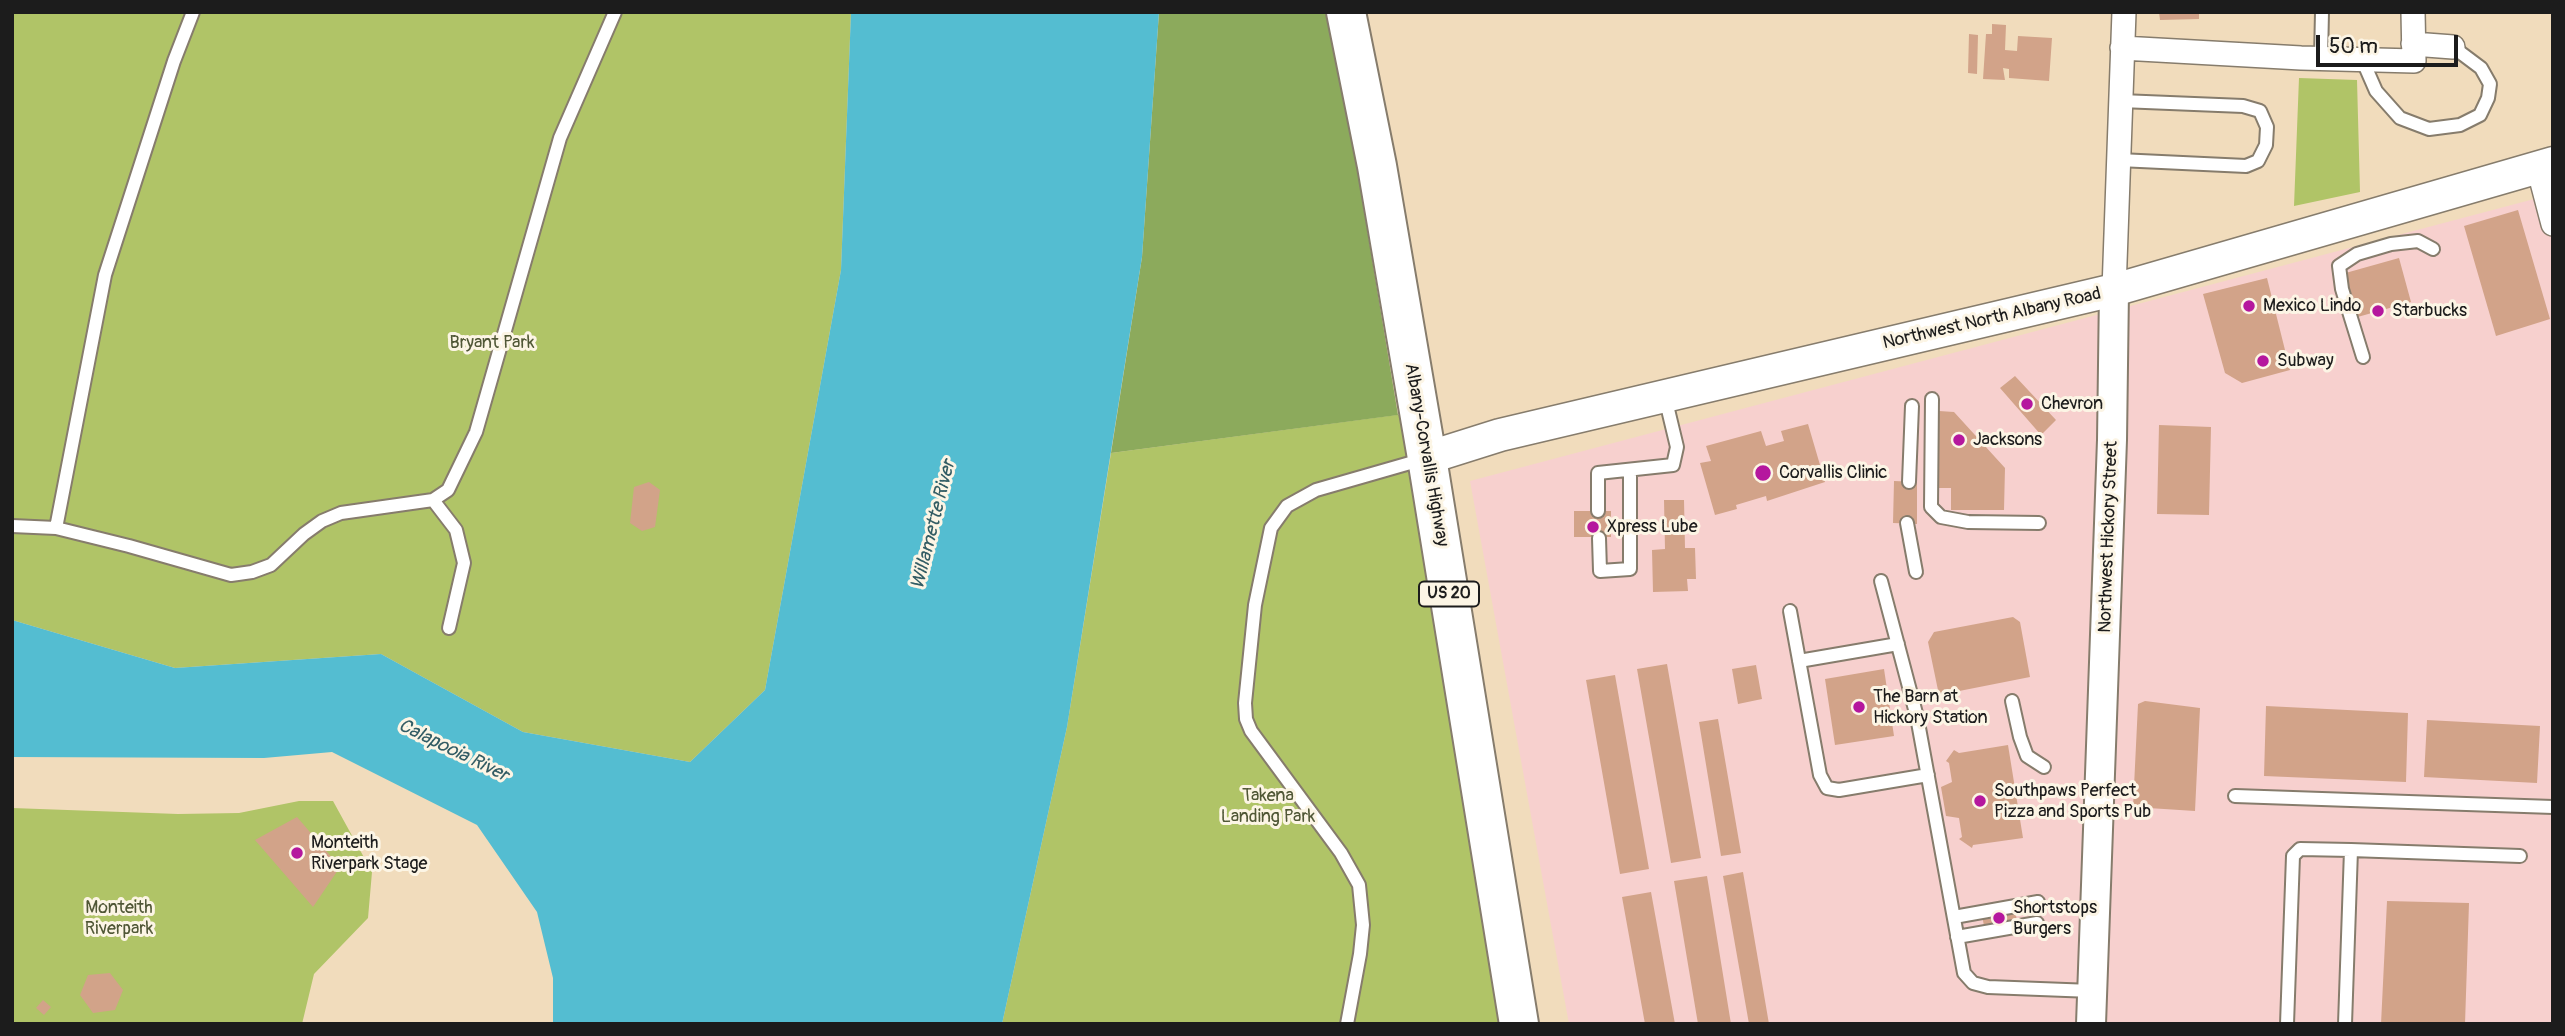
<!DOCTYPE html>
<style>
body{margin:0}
#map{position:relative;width:2565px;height:1036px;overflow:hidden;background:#f1dcbc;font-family:Pangolin,sans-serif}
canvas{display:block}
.frame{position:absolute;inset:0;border:14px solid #1c1c1c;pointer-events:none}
.scale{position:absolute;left:2316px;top:35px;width:142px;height:32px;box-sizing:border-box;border:4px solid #1c1c1c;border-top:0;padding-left:9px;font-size:21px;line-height:24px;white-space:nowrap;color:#1c1c1c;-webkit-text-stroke:5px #fcf5e5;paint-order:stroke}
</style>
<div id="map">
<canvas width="2565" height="1036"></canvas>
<div class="frame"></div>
<div class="scale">50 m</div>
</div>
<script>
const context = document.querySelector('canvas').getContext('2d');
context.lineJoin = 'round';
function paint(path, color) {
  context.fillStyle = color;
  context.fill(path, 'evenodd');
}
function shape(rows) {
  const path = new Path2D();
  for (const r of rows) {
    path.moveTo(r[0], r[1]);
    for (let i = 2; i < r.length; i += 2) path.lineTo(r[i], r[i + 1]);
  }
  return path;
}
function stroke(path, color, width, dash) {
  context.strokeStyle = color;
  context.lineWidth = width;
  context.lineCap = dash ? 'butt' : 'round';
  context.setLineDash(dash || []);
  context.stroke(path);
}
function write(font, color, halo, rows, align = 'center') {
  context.font = font + ' Pangolin,sans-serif';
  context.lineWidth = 6;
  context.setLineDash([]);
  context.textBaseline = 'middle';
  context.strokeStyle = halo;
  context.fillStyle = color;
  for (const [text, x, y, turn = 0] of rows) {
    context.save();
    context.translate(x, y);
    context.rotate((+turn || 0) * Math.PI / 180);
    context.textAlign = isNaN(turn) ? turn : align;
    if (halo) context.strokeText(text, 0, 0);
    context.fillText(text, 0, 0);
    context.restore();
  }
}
paint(shape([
 [2553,194,2553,1024,1569,1024,1470,481]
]), '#f7d0ce');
paint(shape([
 [12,12,851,12,841,270,765,690,690,762,523,732,381,654,175,668,12,620],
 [2299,78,2357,80,2360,192,2294,206],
 [1419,412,1520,1024,1002,1024,1067,727,1111,453],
 [299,801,333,801,372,872,368,918,314,974,302,1024,12,1024,12,808,178,814,239,813]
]), '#b0c467');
paint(shape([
 [1159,12,1331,12,1398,415,1111,453,1142,257]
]), '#8caa5c');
paint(shape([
 [851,12,1159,12,1142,257,1067,727,1002,1024,553,1024,553,978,537,912,477,825,332,752,264,758,12,757,12,620,175,668,381,654,523,732,690,762,765,690,841,270]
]), '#54bdd1');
paint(shape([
 [2159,12,2199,12,2199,19,2160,20],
 [1992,24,2006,25,2005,50,2017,51,2018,36,2052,38,2049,81,2009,78,2009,69,2003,68,2005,80,1983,79,1986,34,1992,34],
 [1969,34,1978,35,1977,74,1968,73],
 [2518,210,2550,319,2496,336,2464,226],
 [2399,258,2411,302,2354,318,2342,274],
 [2267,278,2290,370,2242,383,2225,373,2203,294],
 [2015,376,2056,420,2041,435,2000,388],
 [1939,411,1954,412,2005,468,2004,510,1951,510,1951,488,1937,488],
 [1808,424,1825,482,1767,501,1766,496,1736,505,1737,509,1715,515,1700,463,1711,461,1706,446,1761,431,1766,446,1784,441,1781,431],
 [2159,425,2211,427,2209,515,2157,514],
 [1894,481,1917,482,1917,524,1893,523],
 [649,482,660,490,655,527,642,531,630,523,634,487],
 [1664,500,1684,500,1685,548,1695,548,1696,579,1687,579,1688,591,1653,592,1652,550,1665,549],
 [1574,511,1611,511,1611,537,1574,537],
 [2013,617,2020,622,2030,677,1939,695,1928,642,1934,632],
 [1667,664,1701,858,1671,863,1637,669],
 [1756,665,1762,699,1738,704,1732,669],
 [1884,669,1894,736,1835,745,1825,679],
 [1615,675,1649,869,1620,874,1586,680],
 [2145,701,2200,708,2195,811,2133,807,2138,704],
 [2266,706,2408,713,2406,782,2264,776],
 [1718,719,1741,853,1721,856,1699,722],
 [2427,720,2540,726,2537,783,2424,777],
 [2008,745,2023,838,1973,845,1972,848,1959,839,1962,837,1959,818,1946,816,1941,787,1952,782,1949,763,1946,761,1954,750,1959,753],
 [297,817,340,867,313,907,255,840],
 [1743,872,1769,1024,1749,1024,1723,876],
 [1707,876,1731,1024,1698,1024,1674,881],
 [1651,892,1675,1024,1645,1024,1622,897],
 [2387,901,2469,903,2465,1024,2381,1024],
 [2015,910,2017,921,1984,926,1982,915],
 [110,973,123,990,115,1010,93,1013,80,995,88,975],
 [43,1000,51,1007,44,1015,36,1008]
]), '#d2a389');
const service = shape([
 [2321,58,2322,12],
 [2362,59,2376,91,2400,118,2429,129,2460,125,2480,115,2488,98,2490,84,2481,68,2453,47],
 [2119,160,2246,166,2258,161,2266,145,2267,127,2260,111,2243,106,2121,101],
 [2363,357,2342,289,2339,266,2357,254,2391,244,2418,241,2433,249],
 [1932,399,1931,507,1941,517,1968,522,2039,523],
 [1909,482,1912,406],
 [433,500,456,530,464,563,449,628],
 [1598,511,1598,473,1673,465,1677,447,1665,397],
 [1907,523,1916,572],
 [12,526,56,528,129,546,231,575,252,572,271,565,304,534,322,521,341,513,433,500,448,490,476,432,560,138,615,12],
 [56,528,105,275,174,61,193,12],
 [1599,538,1600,571,1630,569,1630,470],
 [1881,581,1917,717,1964,973,1973,983,1988,987,2092,991],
 [1790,611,1820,775,1827,788,1839,790,1928,775],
 [1799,661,1898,644],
 [2012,701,2020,737,2027,756,2044,767],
 [2235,796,2553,807],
 [1954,917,2038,902],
 [1957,937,2037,923],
 [1347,1024,1360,954,1363,925,1359,885,1341,853,1251,731,1246,719,1245,703,1255,605,1271,528,1287,506,1316,490,1424,459],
 [2287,1024,2293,856,2300,849,2351,850],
 [2345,1024,2351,850,2520,856]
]);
const minor = shape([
 [2413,44,2453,47],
 [2122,48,2301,58,2414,61,2413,12],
 [2538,167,2553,224],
 [2114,290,2124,12]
]);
const tertiary = shape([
 [2091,1024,2112,440,2114,290]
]);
const secondary = shape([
 [1427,458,1500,435,2114,290,2553,163]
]);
const trunk = shape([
 [1346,12,1377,166,1427,458,1519,1024]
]);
stroke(service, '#867c6c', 16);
stroke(minor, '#867c6c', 26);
stroke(tertiary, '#867c6c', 32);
stroke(secondary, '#867c6c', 35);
stroke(trunk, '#867c6c', 42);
stroke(service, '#fff', 12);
stroke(minor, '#fff', 23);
stroke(tertiary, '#fff', 28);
stroke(secondary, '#fff', 32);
stroke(trunk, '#fff', 38);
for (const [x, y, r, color] of [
 [2249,306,7,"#b5179e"],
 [2378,311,7,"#b5179e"],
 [2263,361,7,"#b5179e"],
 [2027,404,7,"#b5179e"],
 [1959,440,7,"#b5179e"],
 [1763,473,9,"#b5179e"],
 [1593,527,7,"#b5179e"],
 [1859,707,7,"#b5179e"],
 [1980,801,7,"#b5179e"],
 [297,853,7,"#b5179e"],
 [1999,918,7,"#b5179e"]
]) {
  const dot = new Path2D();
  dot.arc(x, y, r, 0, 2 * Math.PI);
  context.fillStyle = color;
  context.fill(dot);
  stroke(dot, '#fcf5e5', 2.5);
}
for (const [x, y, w] of [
 [1449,594,60]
]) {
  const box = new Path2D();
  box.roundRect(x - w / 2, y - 12.5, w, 25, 5);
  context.fillStyle = '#fcf5e5';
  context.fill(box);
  stroke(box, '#1c1c1c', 2);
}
write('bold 16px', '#1c1c1c', null, [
 ["US 20",1449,594]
]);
write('18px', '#1c1c1c', '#fcf5e5', [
 ["Mexico Lindo",2263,306],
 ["Starbucks",2392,311],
 ["Subway",2277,361],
 ["Chevron",2041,404],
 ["Jacksons",1973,440],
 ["Corvallis Clinic",1779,473],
 ["Xpress Lube",1607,527],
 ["The Barn at",1873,697],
 ["Hickory Station",1873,718],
 ["Southpaws Perfect",1994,791],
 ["Pizza and Sports Pub",1994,812],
 ["Monteith",311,843],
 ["Riverpark Stage",311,864],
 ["Shortstops",2013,908],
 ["Burgers",2013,929]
], 'left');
write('18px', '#1c1c1c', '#fcf5e5', [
 ["Northwest North Albany Road",1992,319,-13],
 ["Albany-Corvallis Highway",1426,455,80],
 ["Northwest Hickory Street",2109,537,-88]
]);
write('18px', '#505736', '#fcf5e5', [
 ["Bryant Park",492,343],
 ["Takena",1268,796],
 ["Landing Park",1268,817],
 ["Monteith",119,908],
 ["Riverpark",119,929]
]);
write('italic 19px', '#325c64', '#fcf5e5', [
 ["Willamette River",934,525,-76],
 ["Calapooia River",453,751,26]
]);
</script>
